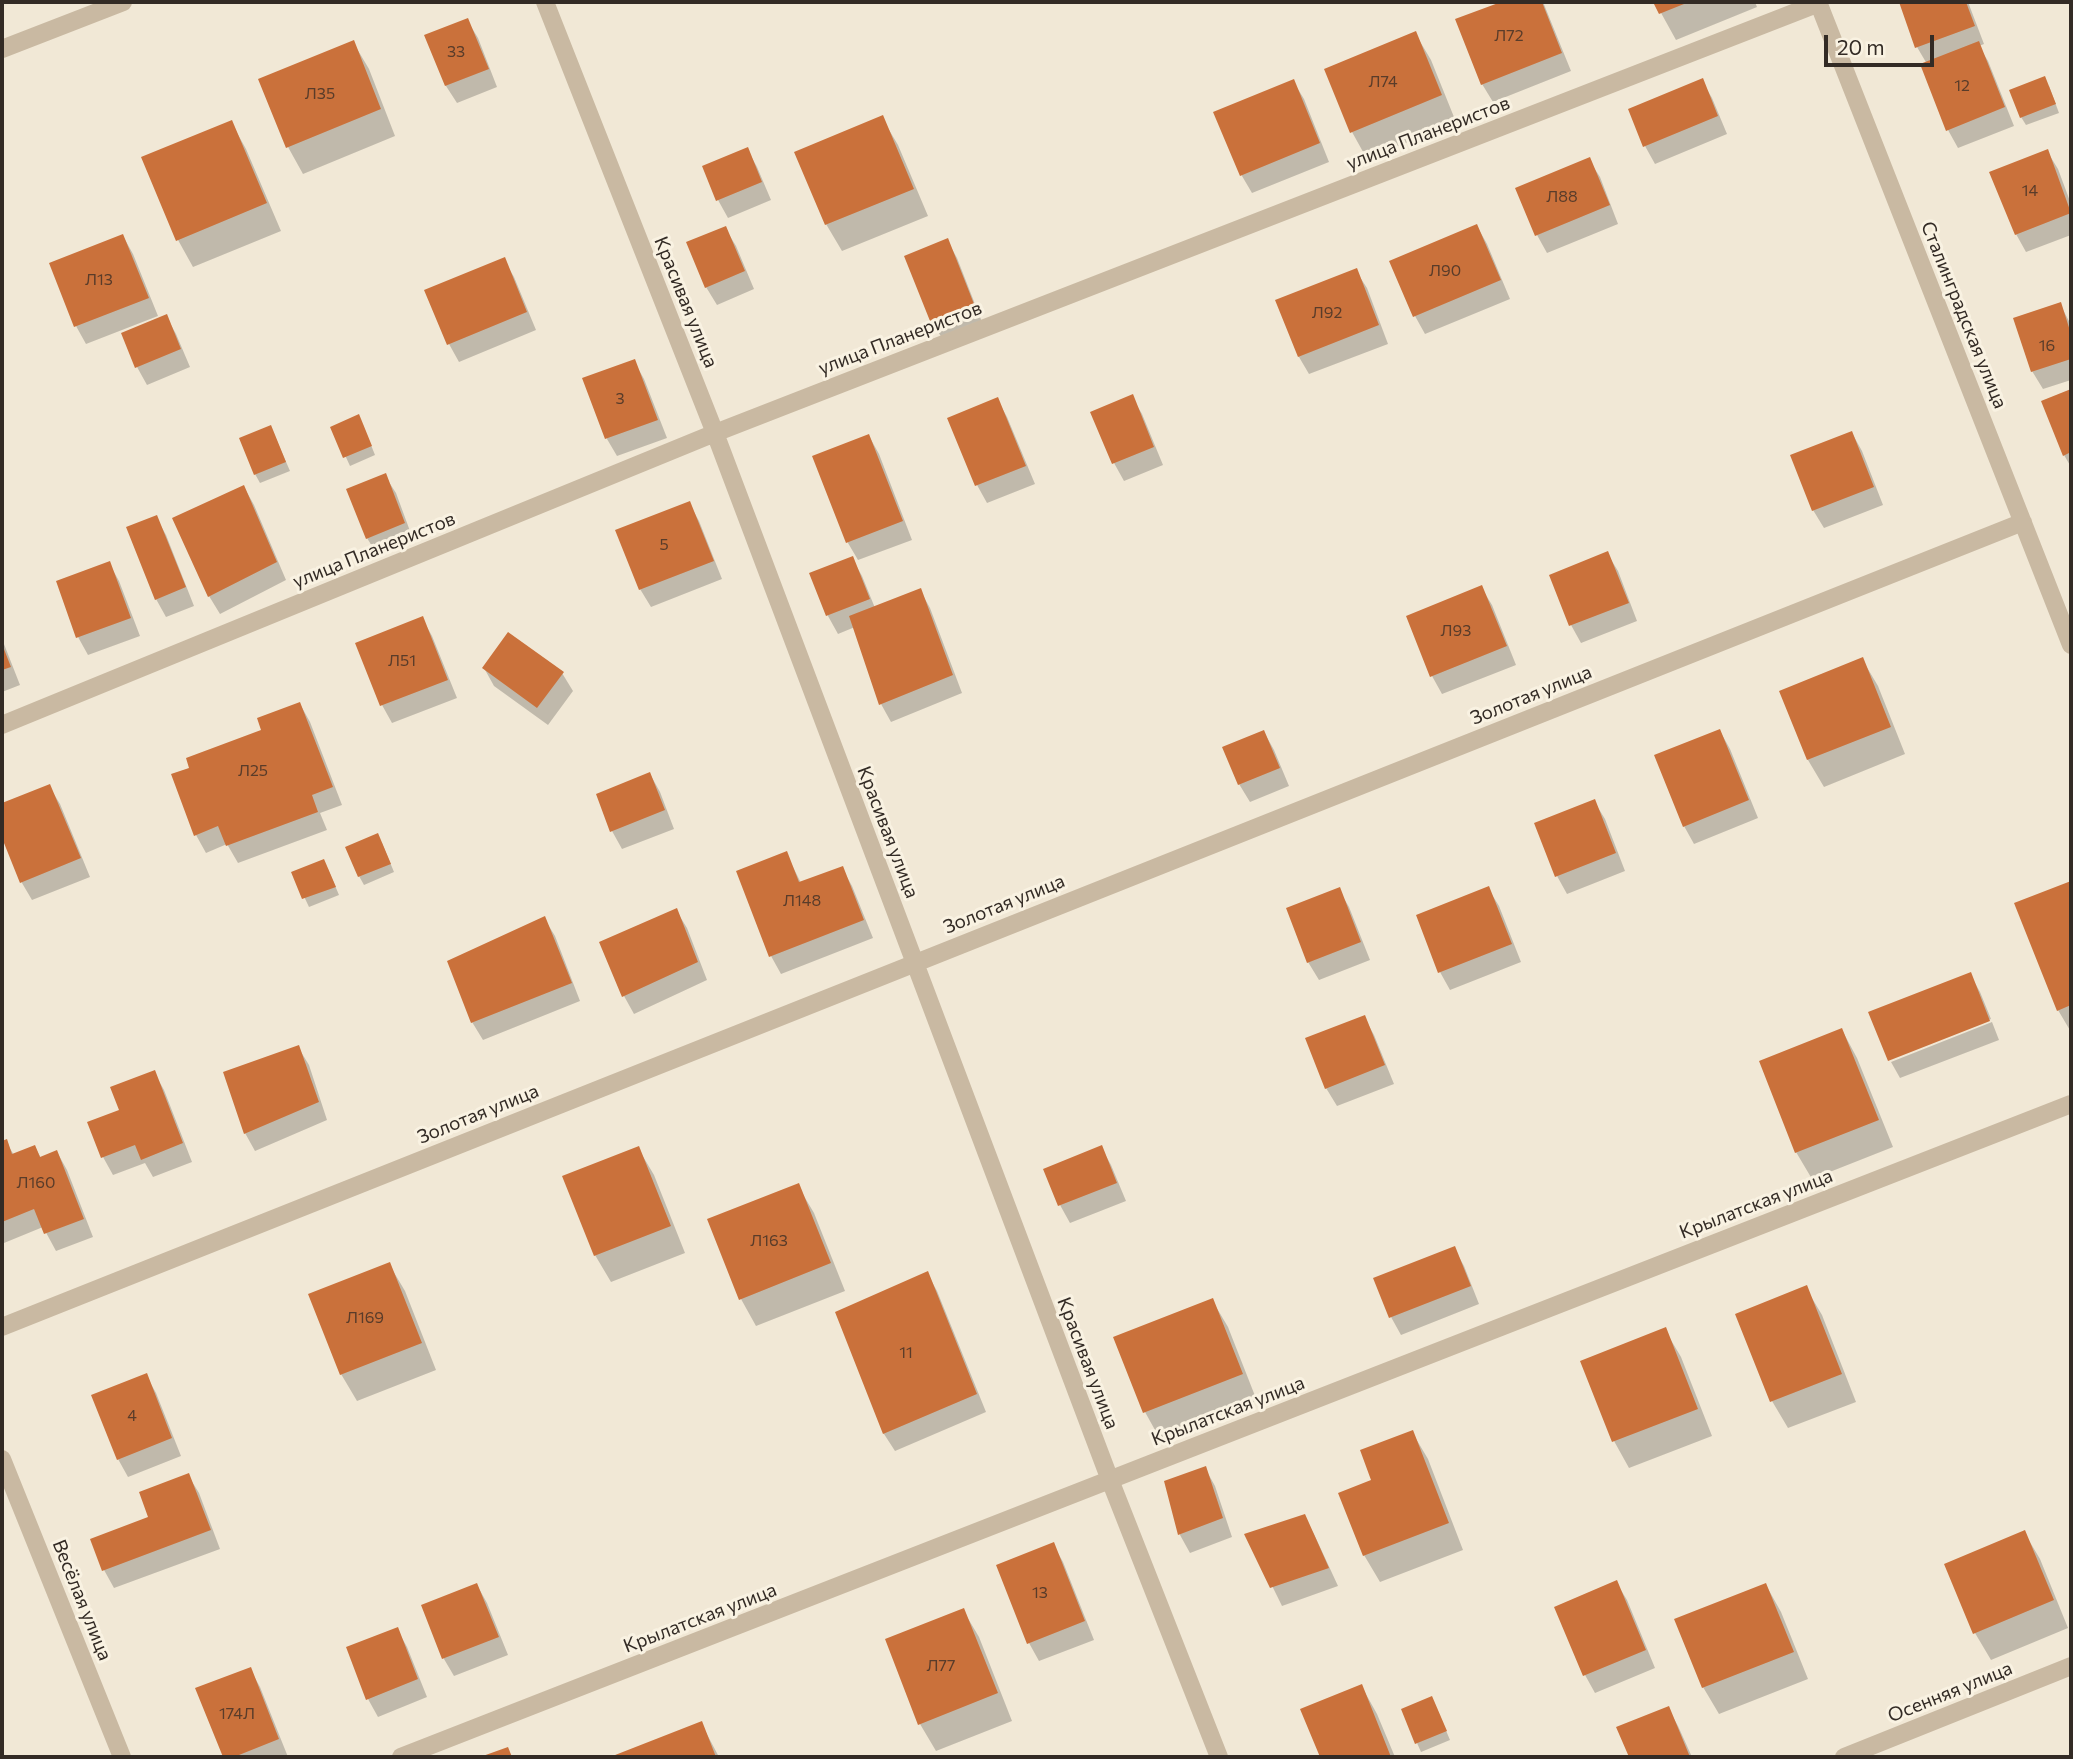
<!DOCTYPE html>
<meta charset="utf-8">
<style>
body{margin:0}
#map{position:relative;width:2073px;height:1759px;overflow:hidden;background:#f1e8d6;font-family:Commissioner,sans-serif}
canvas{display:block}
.frame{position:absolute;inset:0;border:4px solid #332b25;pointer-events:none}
.scale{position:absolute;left:1824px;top:35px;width:110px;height:32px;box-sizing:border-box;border:4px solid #332b25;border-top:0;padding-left:9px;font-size:21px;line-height:24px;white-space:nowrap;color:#332b25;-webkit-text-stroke:5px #f9f2e2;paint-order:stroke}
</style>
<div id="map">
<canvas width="2073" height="1759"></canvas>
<div class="frame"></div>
<div class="scale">20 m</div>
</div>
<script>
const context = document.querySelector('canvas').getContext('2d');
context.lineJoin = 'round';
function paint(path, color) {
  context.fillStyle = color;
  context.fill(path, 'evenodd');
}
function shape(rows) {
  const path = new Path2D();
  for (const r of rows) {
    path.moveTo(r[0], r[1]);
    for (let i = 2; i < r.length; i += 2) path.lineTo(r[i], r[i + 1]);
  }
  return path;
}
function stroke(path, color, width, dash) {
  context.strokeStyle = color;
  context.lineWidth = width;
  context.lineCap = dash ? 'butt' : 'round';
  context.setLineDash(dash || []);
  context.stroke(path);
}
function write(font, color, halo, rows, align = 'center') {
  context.font = font + ' Commissioner,sans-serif';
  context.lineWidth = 6;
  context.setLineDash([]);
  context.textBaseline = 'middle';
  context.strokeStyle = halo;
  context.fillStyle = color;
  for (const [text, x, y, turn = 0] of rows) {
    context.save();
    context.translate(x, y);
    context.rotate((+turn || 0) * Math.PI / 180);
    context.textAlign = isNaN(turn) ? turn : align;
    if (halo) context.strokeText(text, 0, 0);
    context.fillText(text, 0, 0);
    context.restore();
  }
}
paint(shape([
 [1506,2,1543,2,1571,71,1493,102,1482,84,1458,20],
 [1655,2,1755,2,1757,7,1676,40],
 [1900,2,1968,2,1984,44,1979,46,1988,61,2014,126,1958,148,1948,130,1927,64,1917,47],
 [467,20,478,38,497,87,457,103,446,86,427,36],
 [1415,33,1431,60,1456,122,1367,159,1352,132],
 [353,42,369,69,395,136,303,174,288,147],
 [1293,81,1304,99,1329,162,1252,193,1242,176,1215,113],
 [1702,81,1712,98,1727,134,1655,164,1645,146],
 [2049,86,2059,113,2026,125,2021,117],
 [882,118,898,145,928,216,842,251,826,224],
 [231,122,246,149,281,231,193,267,178,240],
 [747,149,757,167,771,200,728,218,718,200],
 [2047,151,2058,169,2071,204,2071,235,2026,252,2016,234],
 [1589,160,1600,177,1618,224,1547,253,1537,235],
 [1477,226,1487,244,1510,299,1425,334,1415,316,1392,262],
 [725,228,736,246,754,289,717,305,706,287],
 [123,236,133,254,158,316,86,344,76,326],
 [947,240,957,258,982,322,942,338,931,321,906,257],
 [504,260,514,277,536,330,459,362,449,344],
 [1356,271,1367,288,1388,344,1309,374,1299,357,1278,301],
 [2060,304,2071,325,2071,380,2043,389,2032,371],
 [166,316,176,334,190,367,147,385,137,367],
 [634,361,644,379,667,438,617,456,607,439,585,379],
 [2071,391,2071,467,2064,455,2043,402],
 [1132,397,1142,414,1163,465,1124,481,1114,463,1092,413],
 [997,399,1007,417,1035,484,987,503,977,485,949,419],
 [363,425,375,455,350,466,332,427],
 [271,427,290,471,260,483,255,474],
 [1852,433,1862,451,1883,505,1824,528,1813,510],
 [869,436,879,454,912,540,858,560,848,543,815,457],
 [385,476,396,493,414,542,378,556,367,538],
 [244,487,254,505,286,580,220,614,209,596,175,519],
 [689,503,699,521,722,579,651,607,640,589],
 [156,517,166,535,194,606,166,617,156,599],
 [1607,553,1618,571,1637,621,1581,643,1571,625],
 [852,558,862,576,875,608,920,590,930,608,962,693,891,722,881,704,855,627,838,634,828,616,812,574],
 [109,563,119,581,140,636,88,655,78,637],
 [1481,587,1492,605,1516,665,1442,694,1432,676],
 [422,618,432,636,457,698,392,723,382,705,358,644],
 [2,639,20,685,2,692],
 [1862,659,1878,686,1905,754,1824,787,1808,760,1781,692],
 [484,668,562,673,573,691,548,725,494,686],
 [300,704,310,722,342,805,320,813,327,830,238,863,227,844,206,853,196,835,191,769,263,731],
 [1720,731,1730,749,1758,818,1694,844,1684,826],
 [1264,732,1274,750,1289,786,1250,802,1239,784],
 [650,774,660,792,674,829,622,849,612,831],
 [49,786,60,804,90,877,32,900,22,883,2,833,2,805],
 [1594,801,1605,819,1625,871,1567,894,1557,876],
 [382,843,394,872,364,885,359,876],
 [786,853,801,883,842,868,852,886,873,938,781,974,771,956],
 [328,869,339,895,309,907,293,873],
 [2071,883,2071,1032,2058,1010,2017,904],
 [1488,888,1499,906,1521,962,1450,990,1440,972],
 [1339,890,1349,907,1370,960,1319,980,1308,962],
 [676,910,687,928,707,980,634,1014,624,996],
 [544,918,555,936,580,1001,483,1040,472,1022],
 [1970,974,1980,992,1991,1019,1889,1059],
 [1364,1017,1374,1035,1394,1084,1337,1106,1326,1088],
 [1992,1022,1999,1040,1900,1078,1891,1062],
 [1842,1030,1857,1058,1893,1147,1812,1179,1796,1152],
 [298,1047,309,1065,327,1120,255,1151,245,1133],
 [154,1072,164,1090,192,1162,153,1177,145,1163,113,1175,103,1157,89,1123,121,1111],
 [6,1142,14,1155,35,1147,41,1158,57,1152,67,1170,93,1237,56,1251,43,1227,4,1243,2,1239,2,1143],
 [1101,1147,1111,1165,1126,1201,1070,1223,1060,1205,1045,1170],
 [638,1148,654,1175,685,1253,611,1282,595,1255],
 [798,1186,814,1213,845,1291,756,1326,741,1299],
 [1454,1248,1464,1266,1479,1304,1401,1335,1391,1317],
 [389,1264,405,1291,436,1370,357,1401,341,1374],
 [927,1273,937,1291,986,1412,895,1451,884,1434,837,1313],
 [1806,1288,1822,1315,1856,1402,1788,1428,1772,1401,1737,1315],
 [1212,1300,1228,1327,1257,1401,1160,1439,1145,1412],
 [1665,1330,1681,1357,1712,1436,1629,1468,1614,1441,1583,1362],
 [146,1375,156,1393,181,1456,128,1477,118,1459],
 [1412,1432,1428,1459,1463,1550,1380,1582,1364,1555,1374,1481],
 [1205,1468,1215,1486,1232,1537,1190,1553,1180,1535,1166,1482],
 [188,1475,199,1493,220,1549,114,1588,104,1570,92,1540,151,1518],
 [1304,1516,1314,1534,1338,1586,1282,1606,1247,1535],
 [2024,1532,2040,1559,2068,1628,1991,1660,1975,1633,1946,1565],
 [1053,1544,1063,1562,1094,1640,1039,1661,1029,1643,998,1566],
 [1616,1582,1627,1600,1655,1668,1595,1693,1585,1675],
 [477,1585,487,1603,508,1655,454,1676,444,1659,423,1606],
 [1766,1585,1781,1612,1808,1679,1719,1714,1703,1687],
 [963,1610,979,1637,1012,1721,936,1751,920,1724],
 [397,1629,407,1647,427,1697,378,1717,368,1699],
 [250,1669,260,1687,288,1757,225,1757,198,1689],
 [1362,1687,1377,1714,1395,1757,1322,1757,1303,1710],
 [1436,1707,1450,1740,1421,1752,1417,1743],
 [1668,1708,1678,1726,1692,1757,1631,1757,1619,1728],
 [701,1723,719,1757,614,1757]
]), '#0003');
paint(shape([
 [1501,2,1542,2,1562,53,1481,85,1455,19],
 [1653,2,1689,2,1659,14],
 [1899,2,1966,2,1975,26,1915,48],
 [468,18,489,69,445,86,424,35],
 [1416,31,1442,95,1350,133,1324,69],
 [354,40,381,109,286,148,258,79],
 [1979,41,2005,107,1946,131,1920,64],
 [2045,76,2056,104,2020,118,2009,90],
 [1703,78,1718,116,1643,147,1628,109],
 [1294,79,1320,143,1240,176,1213,112],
 [883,115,914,189,825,225,794,152],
 [232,120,267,203,176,241,141,157],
 [748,147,762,182,716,201,702,166],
 [2048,149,2071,213,2015,235,1989,172],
 [1590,157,1610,205,1535,236,1515,188],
 [1477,224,1501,280,1413,317,1389,261],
 [726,226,745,271,705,288,686,242],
 [123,234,149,298,74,327,49,263],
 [948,238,974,304,930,321,904,256],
 [505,257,527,312,447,345,424,290],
 [1357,268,1379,325,1298,357,1275,300],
 [2061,302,2071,334,2071,359,2031,372,2013,318],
 [167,314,181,349,135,368,121,333],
 [635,359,658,420,605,439,582,378],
 [2071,389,2071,452,2063,456,2041,401],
 [1133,394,1154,447,1112,464,1090,412],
 [998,397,1026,466,975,486,947,418],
 [359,414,372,446,343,458,330,427],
 [271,425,286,462,254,475,239,438],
 [1852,431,1874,487,1812,511,1790,455],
 [869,434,903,521,846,543,812,456],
 [386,473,405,523,366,539,346,489],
 [244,485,277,562,208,597,172,518],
 [690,501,714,561,639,590,615,530],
 [157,515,186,587,155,600,126,527],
 [1608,551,1629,603,1569,626,1549,575],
 [853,556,870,599,826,616,809,573],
 [110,561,131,618,76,638,56,581],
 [1482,585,1507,646,1430,677,1406,616],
 [921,588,953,675,879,705,849,616],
 [423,616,448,680,380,706,355,643],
 [508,632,564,672,537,708,482,668],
 [2,644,11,667,2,670],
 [1863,657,1891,727,1807,760,1779,691],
 [300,702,333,787,312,795,318,812,226,846,218,826,194,836,171,774,189,768,186,758,261,730,257,718],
 [1720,729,1749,800,1683,827,1654,755],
 [1264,730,1280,768,1238,785,1222,747],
 [650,772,665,810,610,832,596,794],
 [50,784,81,858,20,883,2,838,2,803],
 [1595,799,1616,853,1555,877,1534,823],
 [378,833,391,864,358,877,345,847],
 [787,851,799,882,843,866,864,920,769,957,736,871],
 [324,859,336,887,302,899,291,872],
 [2071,881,2071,1005,2057,1011,2014,903],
 [1489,886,1512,944,1438,973,1416,915],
 [1340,887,1361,942,1307,963,1286,908],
 [677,908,698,962,622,997,599,942],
 [545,916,572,983,471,1023,447,961],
 [1971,972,1990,1021,1888,1061,1868,1012],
 [1365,1015,1385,1065,1325,1089,1305,1038],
 [1842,1028,1879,1120,1795,1153,1759,1061],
 [299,1045,319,1102,244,1134,223,1072],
 [155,1070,183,1143,141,1160,135,1145,101,1158,87,1122,119,1110,110,1087],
 [7,1139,12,1154,35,1145,40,1157,57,1150,84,1219,44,1234,34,1209,2,1222,2,1141],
 [1102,1145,1117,1183,1058,1206,1043,1169],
 [639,1146,671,1226,594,1256,562,1176],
 [799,1183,831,1263,739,1300,707,1219],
 [1455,1246,1471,1286,1389,1318,1373,1278],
 [390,1262,422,1343,340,1375,308,1294],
 [928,1271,977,1394,883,1434,835,1312],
 [1807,1285,1842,1374,1770,1402,1735,1314],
 [1213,1298,1243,1374,1143,1413,1113,1337],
 [1666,1327,1698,1409,1612,1442,1580,1361],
 [147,1373,172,1438,117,1460,91,1395],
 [1413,1430,1449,1523,1363,1556,1338,1493,1371,1480,1360,1450],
 [1206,1466,1223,1518,1178,1535,1164,1481],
 [189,1473,211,1530,102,1571,90,1539,148,1517,139,1492],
 [1305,1514,1329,1568,1270,1588,1244,1534],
 [2025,1530,2054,1600,1973,1634,1944,1564],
 [1054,1542,1085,1621,1027,1644,996,1565],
 [1617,1580,1646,1650,1583,1676,1554,1607],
 [477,1583,499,1637,442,1659,421,1605],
 [1766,1583,1794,1652,1702,1688,1674,1619],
 [964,1608,998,1693,918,1725,885,1639],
 [398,1627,418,1679,366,1700,346,1647],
 [251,1667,279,1739,234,1757,223,1757,195,1688],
 [1362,1684,1391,1757,1320,1757,1300,1709],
 [1432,1696,1447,1731,1415,1744,1401,1709],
 [1669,1706,1690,1757,1629,1757,1616,1727],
 [702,1721,716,1757,610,1757],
 [508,1747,512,1757,480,1757]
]), '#ca713b');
stroke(shape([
 [545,2,715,433,1110,1480,1219,1757],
 [1818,2,2071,645],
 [2,49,123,2],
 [2,725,715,433,1819,3],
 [2,1327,2023,522],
 [2,1459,122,1757],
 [401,1757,2071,1104],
 [1844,1757,2071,1666]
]), '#c9b9a2', 18);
write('16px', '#593c2a', null, [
 ["Л72",1509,36],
 ["33",456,52],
 ["Л74",1383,82],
 ["12",1962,86],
 ["Л35",320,94],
 ["14",2030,191],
 ["Л88",1562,197],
 ["Л90",1445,271],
 ["Л13",99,280],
 ["Л92",1327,313],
 ["16",2047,346],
 ["3",620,399],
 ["5",664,545],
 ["Л93",1456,631],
 ["Л51",402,661],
 ["Л25",253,771],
 ["Л148",802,901],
 ["Л160",36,1183],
 ["Л163",769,1241],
 ["Л169",365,1318],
 ["11",906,1353],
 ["4",132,1416],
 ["13",1040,1593],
 ["Л77",941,1666],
 ["174Л",237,1714]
]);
write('19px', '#332b25', '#f9f2e2', [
 ["улица Планеристов",1428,133,-21],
 ["Красивая улица",686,302,68],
 ["Сталинградская улица",1964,315,68],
 ["улица Планеристов",900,338,-21],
 ["улица Планеристов",374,550,-22],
 ["Золотая улица",1531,695,-22],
 ["Красивая улица",888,832,69],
 ["Золотая улица",1004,904,-22],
 ["Золотая улица",478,1114,-22],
 ["Крылатская улица",1756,1204,-21],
 ["Красивая улица",1088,1363,69],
 ["Крылатская улица",1228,1411,-21],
 ["Весёлая улица",82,1600,68],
 ["Крылатская улица",700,1618,-21],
 ["Осенняя улица",1950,1692,-22]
]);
</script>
